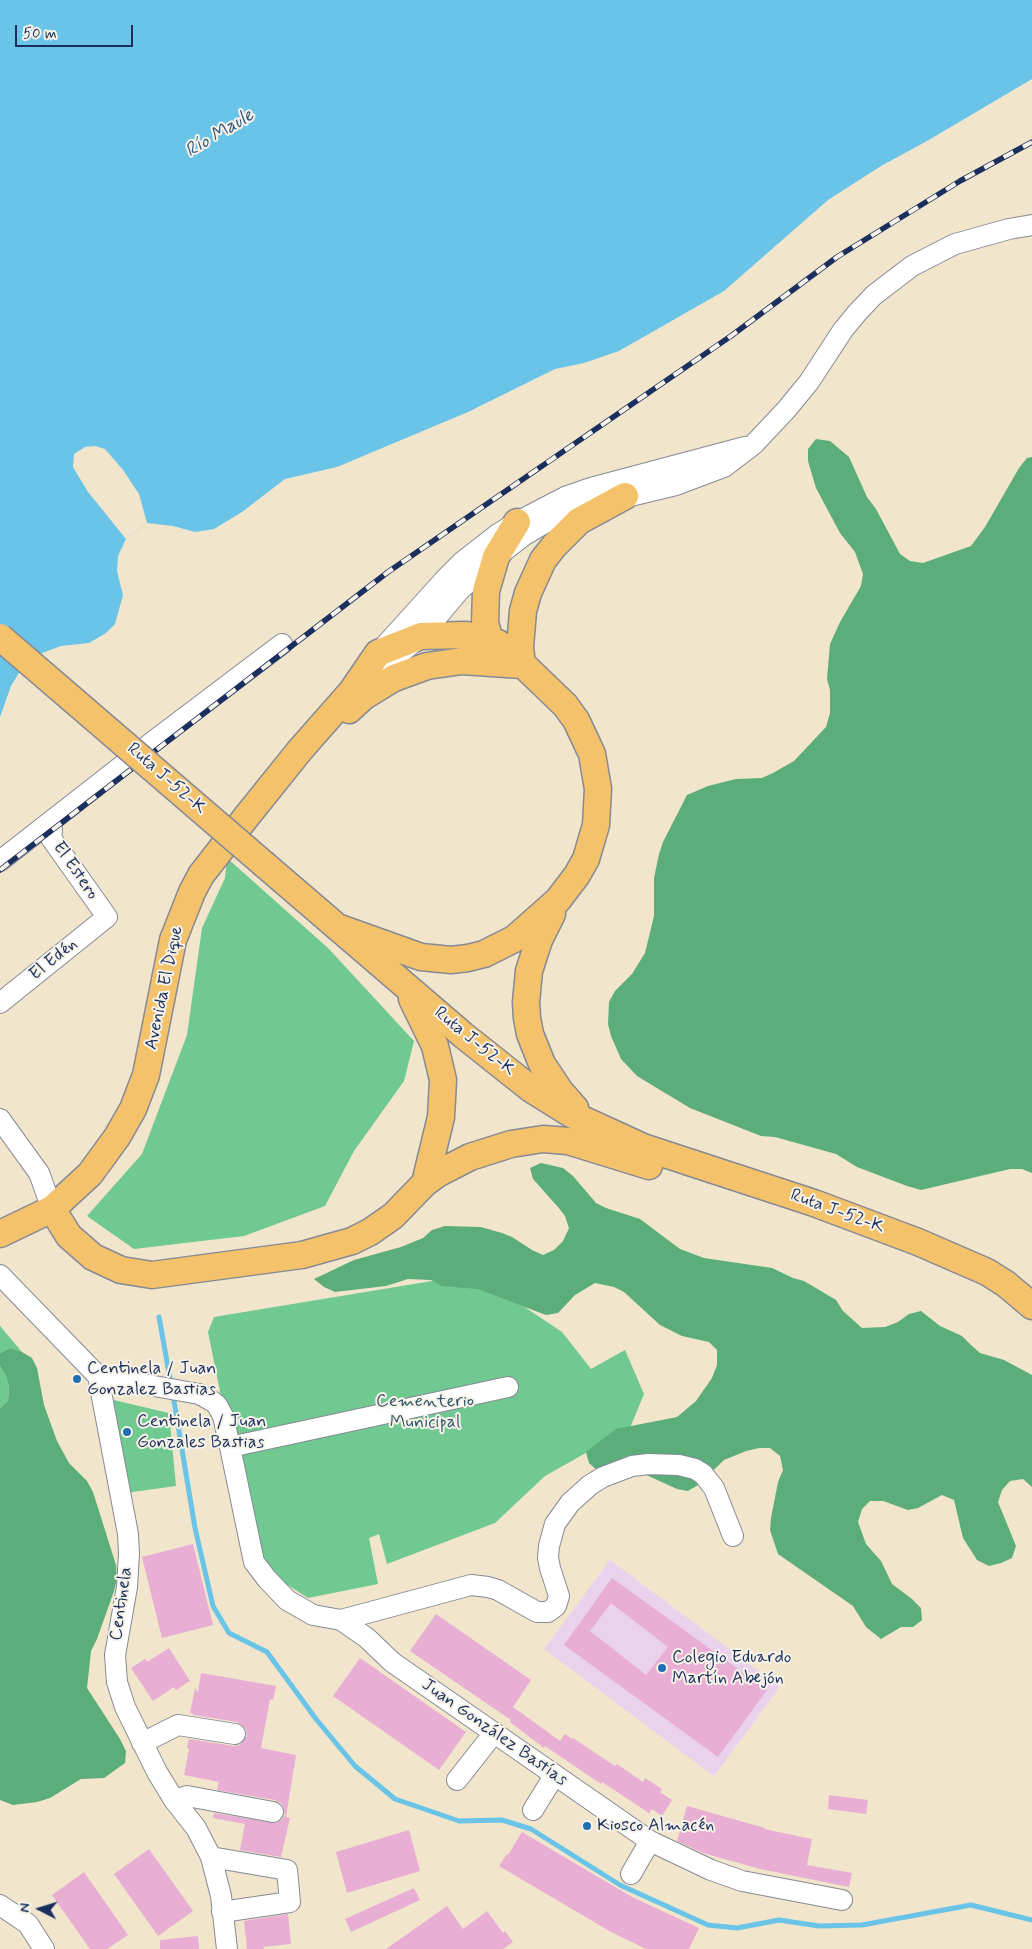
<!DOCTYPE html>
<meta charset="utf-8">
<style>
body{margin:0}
#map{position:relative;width:1032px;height:1949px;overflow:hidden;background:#f1e5cc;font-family:Mynerve,sans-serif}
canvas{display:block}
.north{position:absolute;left:15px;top:1884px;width:50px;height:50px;-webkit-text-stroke:4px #f7f3e8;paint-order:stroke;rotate:275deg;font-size:14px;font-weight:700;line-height:20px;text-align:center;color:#1b2f5e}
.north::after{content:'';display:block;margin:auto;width:18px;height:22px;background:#1b2f5e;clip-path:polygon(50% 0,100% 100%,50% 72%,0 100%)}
.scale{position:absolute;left:15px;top:25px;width:118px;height:22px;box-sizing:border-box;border:2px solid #1b2f5e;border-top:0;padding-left:6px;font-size:15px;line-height:18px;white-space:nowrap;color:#1b2f5e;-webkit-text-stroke:4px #f7f3e8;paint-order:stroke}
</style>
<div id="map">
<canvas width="1032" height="1949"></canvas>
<div class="north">N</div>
<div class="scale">50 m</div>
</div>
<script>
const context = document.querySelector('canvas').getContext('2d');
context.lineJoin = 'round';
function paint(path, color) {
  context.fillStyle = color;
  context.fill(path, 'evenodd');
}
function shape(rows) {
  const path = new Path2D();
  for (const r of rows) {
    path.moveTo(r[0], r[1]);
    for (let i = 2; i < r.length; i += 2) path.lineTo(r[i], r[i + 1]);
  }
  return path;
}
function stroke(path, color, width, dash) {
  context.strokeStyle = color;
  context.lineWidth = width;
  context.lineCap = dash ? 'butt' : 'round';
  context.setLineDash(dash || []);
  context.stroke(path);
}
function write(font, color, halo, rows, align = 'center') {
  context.font = font + ' Mynerve,sans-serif';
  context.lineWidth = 4;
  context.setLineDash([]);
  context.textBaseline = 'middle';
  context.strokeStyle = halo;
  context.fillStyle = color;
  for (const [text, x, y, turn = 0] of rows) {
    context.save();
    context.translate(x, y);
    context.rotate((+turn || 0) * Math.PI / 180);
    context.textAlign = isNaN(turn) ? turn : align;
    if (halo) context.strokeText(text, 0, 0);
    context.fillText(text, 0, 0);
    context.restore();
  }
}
paint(shape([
 [610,1560,780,1687,714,1776,544,1649]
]), '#ead1ec');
paint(shape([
 [227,858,328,948,414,1041,404,1081,354,1151,325,1206,244,1236,134,1249,87,1216,142,1154,187,1035,202,928,225,878],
 [444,1279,505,1294,562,1332,591,1369,625,1350,644,1394,630,1428,545,1476,495,1523,387,1564,379,1534,369,1538,378,1584,308,1598,255,1564,208,1332,214,1317],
 [0,1326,22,1352,10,1348,0,1353,0,1356],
 [0,1366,6,1376,9,1387,8,1401,0,1408],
 [105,1398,169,1413,176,1486,125,1493]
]), '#6fc990');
paint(shape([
 [816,439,830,441,849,457,867,497,876,509,900,554,910,561,923,563,971,546,985,527,1019,468,1027,458,1032,457,1032,1173,1022,1169,1010,1169,921,1190,907,1186,857,1167,836,1154,775,1137,761,1136,690,1108,637,1076,621,1059,611,1036,608,1024,609,1002,615,991,632,974,645,953,654,916,654,878,659,854,663,842,687,795,708,786,736,779,762,778,773,773,794,761,826,727,830,713,830,690,827,679,830,644,840,622,861,586,863,574,855,552,840,533,816,488,808,461,808,449],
 [541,1163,563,1168,573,1176,596,1203,606,1208,640,1219,680,1249,704,1258,772,1268,793,1278,804,1281,836,1300,843,1311,862,1328,885,1327,898,1322,909,1314,921,1311,940,1326,962,1336,971,1345,980,1353,1004,1360,1032,1375,1032,1487,1023,1479,1010,1481,1002,1490,998,1502,1016,1546,1012,1558,1001,1563,989,1566,977,1560,963,1538,954,1500,942,1495,918,1508,908,1510,883,1501,870,1501,862,1509,858,1522,866,1544,881,1561,892,1584,912,1599,921,1608,922,1620,913,1627,901,1627,881,1639,866,1627,853,1606,778,1554,770,1530,771,1518,778,1482,783,1470,780,1456,770,1448,759,1448,746,1451,724,1460,698,1485,688,1491,677,1489,642,1473,598,1471,589,1463,586,1452,616,1429,677,1417,696,1401,712,1378,717,1365,717,1350,709,1342,682,1336,660,1325,624,1292,614,1287,595,1283,575,1295,558,1313,546,1315,478,1289,442,1286,431,1280,408,1279,386,1286,335,1292,324,1287,314,1279,354,1260,401,1247,423,1238,432,1230,445,1226,481,1227,502,1233,512,1237,532,1250,543,1255,554,1250,563,1241,569,1228,565,1216,558,1207,533,1179,530,1168],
 [10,1348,22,1352,32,1358,37,1368,44,1405,57,1441,69,1463,87,1481,93,1492,116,1565,117,1579,114,1591,97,1639,91,1651,87,1688,120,1739,126,1751,125,1763,104,1778,81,1779,50,1798,37,1802,13,1805,0,1800,0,1408,8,1401,9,1387,6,1376,0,1366,0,1353]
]), '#5bad7a');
paint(shape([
 [0,0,1032,0,1032,79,927,141,881,166,828,200,724,291,619,351,584,363,555,369,468,412,337,467,285,479,242,512,214,529,195,532,173,526,147,523,126,539,118,556,117,571,123,595,115,624,106,633,89,643,61,646,37,655,22,668,11,686,0,717]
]), '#6ac4e8');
paint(shape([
 [95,446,105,449,123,470,139,494,147,523,126,539,88,492,73,467,74,454,85,447]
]), '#f1e5cc');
stroke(shape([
 [159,1317,171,1384],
 [173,1395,195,1528,213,1606,229,1633,267,1652,316,1719,355,1766,395,1799,459,1821,502,1820,531,1829,620,1885,708,1925,737,1928,779,1920,819,1926,862,1925,971,1905,1032,1920]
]), '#6ac4e8', 5);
paint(shape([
 [193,1544,213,1625,162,1638,142,1557],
 [612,1578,767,1690,718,1757,564,1645],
 [611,1603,668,1647,646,1675,590,1631],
 [436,1614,531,1680,513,1707,560,1741,565,1734,572,1739,573,1738,615,1766,617,1764,643,1782,645,1778,662,1789,660,1792,672,1800,662,1816,652,1809,649,1813,602,1782,601,1784,545,1746,544,1748,510,1722,511,1720,410,1651],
 [169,1648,190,1681,176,1690,174,1687,153,1701,131,1668,145,1659,147,1662],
 [360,1658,466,1732,439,1770,333,1696],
 [201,1673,276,1686,273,1700,270,1699,261,1748,296,1755,286,1817,290,1818,281,1857,240,1850,245,1824,213,1818,214,1813,276,1823,282,1820,285,1815,284,1809,281,1803,275,1800,217,1790,219,1782,184,1775,189,1749,187,1748,189,1739,234,1746,240,1745,247,1736,246,1729,237,1722,193,1715,194,1714,190,1713,195,1688,198,1692],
 [829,1795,868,1800,866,1814,828,1809],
 [687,1806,765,1828,764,1829,812,1839,807,1865,852,1873,849,1887,760,1869,703,1853,677,1841],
 [409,1830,420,1871,347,1893,336,1852],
 [522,1832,632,1897,699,1928,689,1949,646,1949,611,1932,499,1866,507,1854,508,1855],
 [149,1849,193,1911,158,1936,114,1874],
 [84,1872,128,1935,107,1949,90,1949,52,1895],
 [414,1888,420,1900,351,1932,345,1919],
 [447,1906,463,1929,487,1911,503,1933,505,1931,513,1942,503,1949,386,1949],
 [288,1914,291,1944,263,1947,264,1949,247,1949,244,1921],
 [198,1936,199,1949,160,1949,160,1940]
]), '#e8aed4');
const minor = shape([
 [381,650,446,578,462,562,498,534,517,522,565,497,591,488,745,447],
 [363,684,421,636,459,591,496,557,523,536,550,520,581,508,676,485,724,467,754,444,786,410,809,382,843,330,857,313,874,295,912,266,955,244,1009,229,1032,225],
 [0,861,155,740,282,644],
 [0,1003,107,917,51,838,52,830,48,824],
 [0,1119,39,1173,52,1209],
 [0,1275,98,1376,128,1534,129,1553,127,1587,115,1655,117,1682,125,1707,157,1772,174,1800,196,1828,211,1857,221,1896,227,1949],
 [98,1376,199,1394,212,1401,217,1405,223,1416,230,1447,254,1562,267,1579,287,1600,313,1615,341,1620,471,1585,488,1587,498,1590,537,1612,548,1612,556,1606,559,1596,550,1568,548,1558,549,1546,555,1524,570,1503,590,1485,603,1477,632,1466,648,1464,679,1465,695,1469,703,1474,714,1488,733,1536],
 [230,1447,508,1387],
 [341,1620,367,1638,392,1662,650,1841,711,1870,742,1881,842,1900],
 [142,1743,178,1725,235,1734],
 [457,1780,494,1733],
 [174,1800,187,1796,273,1812],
 [533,1810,554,1776],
 [211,1857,287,1870,290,1902,222,1912],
 [631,1874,650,1841],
 [0,1905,28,1924,44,1949]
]);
const major = shape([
 [494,655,485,623,486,591,496,557,517,522],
 [522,665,520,647,523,611,528,593,543,560,554,546,579,521,625,496],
 [349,710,363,697,394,678,427,666,462,661,522,665],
 [265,865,463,1035,531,1089,571,1114,643,1147,814,1203,918,1242,987,1272,1006,1284,1032,1306],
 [552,914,539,940,529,971,526,1002,527,1018,530,1034,542,1064,560,1091,575,1108],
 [412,999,435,1046,443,1080,441,1117,425,1183],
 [52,1209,69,1236,93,1257,121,1270,152,1275,302,1255,352,1241,370,1232,393,1216,425,1183,439,1173,470,1157,511,1144,543,1139,568,1141,649,1166],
 [0,1234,52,1209,90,1174,117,1137,133,1109,146,1075,173,940,192,892,201,875,247,816,300,750,352,691,378,653,421,636,466,635,488,639,498,643,515,657,565,705,576,720,592,754,598,789,596,825,586,859,577,875,558,900,514,939,484,954,468,958,451,960,421,957,337,927]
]);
stroke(minor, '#868a95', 22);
stroke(major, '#868a95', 29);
stroke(minor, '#fff', 20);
stroke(major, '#f3c26a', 26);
const rail = shape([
 [0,870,388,572,731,336,837,257,960,181,1032,142]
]);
stroke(rail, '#1b2f5e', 5.5);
stroke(rail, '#f7f3e8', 4, [11]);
const majorBridge = shape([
 [0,637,265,865]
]);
stroke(majorBridge, '#868a95', 29, []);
stroke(majorBridge, '#f3c26a', 26);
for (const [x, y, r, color] of [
 [77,1379,5,"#1f6fb2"],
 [127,1432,5,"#1f6fb2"],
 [662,1668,5,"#1f6fb2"],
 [587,1826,5,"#1f6fb2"]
]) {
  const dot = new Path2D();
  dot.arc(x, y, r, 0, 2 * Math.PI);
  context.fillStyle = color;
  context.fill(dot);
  stroke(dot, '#f7f3e8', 2);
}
write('18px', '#1b2f5e', '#f7f3e8', [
 ["Ruta J-52-K",166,779,41],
 ["El Estero",75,871,55],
 ["El Edén",54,960,-39],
 ["Avenida El Dique",165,988,-78],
 ["Ruta J-52-K",474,1042,39],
 ["Ruta J-52-K",837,1212,20],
 ["Centinela",122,1604,-82],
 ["Juan González Bastías",494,1733,35]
]);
write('18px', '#1b2f5e', '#f7f3e8', [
 ["Centinela / Juan",87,1369],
 ["Gonzalez Bastias",87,1390],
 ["Centinela / Juan",137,1422],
 ["Gonzales Bastias",137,1443],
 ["Colegio Eduardo",672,1658],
 ["Martín Abejón",672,1679],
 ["Kiosco Almacén",597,1826]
], 'left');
write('18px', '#30566a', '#f7f3e8', [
 ["Cementerio",425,1402],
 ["Municipal",425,1423]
]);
write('italic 19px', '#2f5480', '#f7f3e8', [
 ["Río Maule",220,134,-31]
]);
</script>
